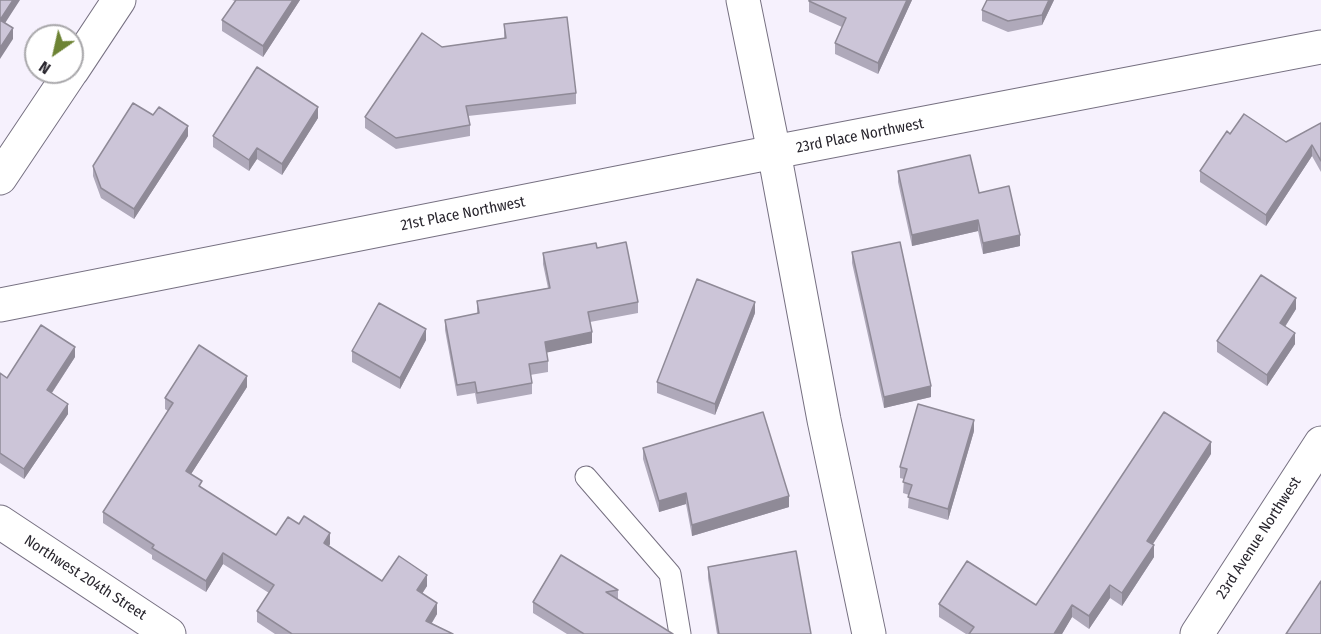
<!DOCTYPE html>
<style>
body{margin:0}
#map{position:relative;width:1321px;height:634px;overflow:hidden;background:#f6f1fd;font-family:"Fira Sans Condensed",sans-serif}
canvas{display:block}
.north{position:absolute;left:24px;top:24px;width:60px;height:60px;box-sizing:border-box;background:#fff;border:2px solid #a9a8ab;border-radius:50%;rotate:214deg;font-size:16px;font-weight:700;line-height:24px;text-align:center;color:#28252d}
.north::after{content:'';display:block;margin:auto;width:21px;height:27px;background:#6d8334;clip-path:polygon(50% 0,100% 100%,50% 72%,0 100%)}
</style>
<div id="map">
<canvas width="1321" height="634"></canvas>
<div class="north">N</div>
</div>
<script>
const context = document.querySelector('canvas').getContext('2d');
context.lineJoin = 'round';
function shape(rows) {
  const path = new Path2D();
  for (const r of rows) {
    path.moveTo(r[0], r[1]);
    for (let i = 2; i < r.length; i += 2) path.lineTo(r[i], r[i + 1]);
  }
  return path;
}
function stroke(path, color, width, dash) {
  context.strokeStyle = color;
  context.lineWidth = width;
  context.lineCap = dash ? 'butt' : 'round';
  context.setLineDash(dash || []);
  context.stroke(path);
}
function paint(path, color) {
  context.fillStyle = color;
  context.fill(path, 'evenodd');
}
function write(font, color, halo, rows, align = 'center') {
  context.font = font + ' "Fira Sans Condensed",sans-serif';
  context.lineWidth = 4.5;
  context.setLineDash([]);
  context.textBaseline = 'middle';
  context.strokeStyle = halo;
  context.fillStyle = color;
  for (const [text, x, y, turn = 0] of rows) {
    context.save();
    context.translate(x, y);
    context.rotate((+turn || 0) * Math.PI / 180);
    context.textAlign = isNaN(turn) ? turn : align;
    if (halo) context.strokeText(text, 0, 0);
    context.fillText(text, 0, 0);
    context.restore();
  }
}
const service = shape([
 [586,477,670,574,680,634]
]);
const minor = shape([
 [72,71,119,0],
 [0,178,71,72],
 [0,305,774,152,743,0],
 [0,522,169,634],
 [869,634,824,420,774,152,1321,47],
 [1197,634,1321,443]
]);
stroke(service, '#767081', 23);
stroke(minor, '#767081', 35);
stroke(service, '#fff', 21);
stroke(minor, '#fff', 33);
paint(shape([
 [232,0,300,0,263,57,222,31,222,20,235,1],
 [912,0,878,74,835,54,835,43,842,27,809,12,809,1],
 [987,0,1054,0,1042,25,1008,32,982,21,982,10],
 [504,24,576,93,576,104,468,116,470,125,470,136,396,149,365,128,365,117,442,47,504,38],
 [318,118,282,175,257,159,249,171,213,147,213,136],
 [1321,123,1321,172,1312,156,1266,226,1200,182,1200,171,1230,134,1286,142],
 [188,136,134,219,101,198,93,176,93,166],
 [898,171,979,193,1020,246,983,254,978,231,912,246,898,182],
 [597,248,638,302,638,313,590,322,592,343,546,352,548,361,548,372,530,375,532,383,532,394,477,404,475,393,457,396,445,330,445,320,477,314,477,301,548,288,543,264,543,253],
 [852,252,931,397,884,408,852,263],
 [1296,309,1285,327,1295,344,1267,386,1217,352,1217,341],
 [755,313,715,415,657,393,657,382],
 [426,340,400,389,352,362,352,351],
 [75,357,52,393,68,414,24,479,0,463,0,373,7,378],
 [247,387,191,474,202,488,276,535,330,544,329,546,382,581,427,586,422,594,437,614,432,623,453,634,275,634,257,622,257,611,269,593,223,564,206,592,152,559,152,555,103,523,103,512,168,411,165,409,165,398],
 [974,431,948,520,908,508,909,495,903,493,904,479,900,478,900,467],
 [643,448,789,507,692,536,686,504,659,512,643,459],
 [1211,454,1153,544,1154,557,1122,606,1110,598,1089,629,1072,617,1062,634,966,634,939,617,939,604,1036,605],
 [708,567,811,634,717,634,708,578],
 [618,590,618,600,673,634,567,634,533,613,533,602]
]), '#afa9ba');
paint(shape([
 [13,0,20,0,0,31,0,20],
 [293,0,300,0,263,57,263,46],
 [907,0,912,0,878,74,878,63],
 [1049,0,1054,0,1042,25,1042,15],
 [13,28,13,39,0,59,0,48],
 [318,107,318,118,282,175,282,164],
 [188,126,188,136,134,219,134,209],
 [1312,145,1312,156,1266,226,1266,215],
 [257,148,257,159,249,171,249,160],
 [978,220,978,231,912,246,912,235],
 [1020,235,1020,246,983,254,983,243],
 [1296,298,1296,309,1280,334,1280,323],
 [755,302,755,313,715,415,715,404],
 [426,329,426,340,400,389,400,378],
 [592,332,592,343,545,353,545,342],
 [1295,333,1295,344,1267,386,1267,375],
 [75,347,75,357,47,400,47,390],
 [247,376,247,387,186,482,186,471],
 [931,386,931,397,884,408,884,397],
 [68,404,68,414,24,479,24,469],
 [974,420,974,431,948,520,948,509],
 [1211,442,1211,454,1147,553,1147,541],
 [686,493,686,504,659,512,659,501],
 [789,496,789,507,692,536,692,525],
 [330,533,330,544,324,554,324,543],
 [1154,545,1154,557,1122,606,1122,593],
 [223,553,223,564,206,592,206,581],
 [427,575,427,586,417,601,417,590],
 [1110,585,1110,598,1089,629,1089,616],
 [437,603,437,614,426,632,426,621],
 [1072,605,1072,617,1062,634,1054,634]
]), '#8f8a97');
const building = shape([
 [0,0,13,0,0,20,13,28,0,48,0,0],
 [236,0,293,0,263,46,222,20,236,0],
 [809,0,907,0,878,63,835,43,846,18,809,1,809,0],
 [987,0,1049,0,1042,15,1008,21,982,10,987,0],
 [567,17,576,93,466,106,470,125,396,138,365,117,422,33,442,47,506,38,504,24,567,17],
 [257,67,318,107,282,164,257,148,249,160,213,136,257,67],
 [133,103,153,115,159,107,188,126,134,209,101,188,93,166,133,103],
 [1244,114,1286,142,1321,123,1321,161,1312,145,1266,215,1200,171,1227,131,1230,134,1244,114],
 [970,155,979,193,1009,186,1020,235,983,243,978,220,912,235,898,171,970,155],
 [626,242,638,302,588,312,592,332,545,342,548,361,529,364,532,383,477,393,475,382,457,385,445,320,479,313,477,301,550,288,543,253,596,243,597,248,626,242],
 [900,242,931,386,884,397,852,252,900,242],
 [1261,275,1296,298,1280,323,1295,333,1267,375,1217,341,1261,275],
 [697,279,755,302,715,404,657,382,697,279],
 [379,303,426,329,400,378,352,351,379,303],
 [41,325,75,347,47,390,68,404,24,469,0,453,0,373,7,378,41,325],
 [199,345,247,376,186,471,202,481,199,486,276,535,288,517,299,524,304,516,330,533,324,543,382,581,399,556,427,575,417,590,437,603,426,621,453,634,292,634,257,611,274,585,223,553,206,581,152,548,154,545,103,512,173,403,165,398,199,345],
 [918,404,974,420,948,509,908,497,912,485,903,482,907,469,900,467,918,404],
 [763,412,789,496,692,525,686,493,659,501,643,448,763,412],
 [1164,412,1211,442,1147,541,1154,545,1122,593,1110,585,1089,616,1072,605,1054,634,969,634,974,627,939,604,967,561,1036,605,1164,412],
 [796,551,811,634,719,634,708,567,796,551],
 [561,555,618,590,606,592,673,634,584,634,533,602,561,555],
 [1321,581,1321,634,1286,634,1321,581]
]);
paint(building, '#ccc5d8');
stroke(building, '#8f8a97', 1.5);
write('15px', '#28252d', '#fff', [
 ["23rd Place Northwest",860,136,-11],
 ["21st Place Northwest",463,214,-11],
 ["23rd Avenue Northwest",1259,538,-57],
 ["Northwest 204th Street",85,578,33]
]);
</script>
